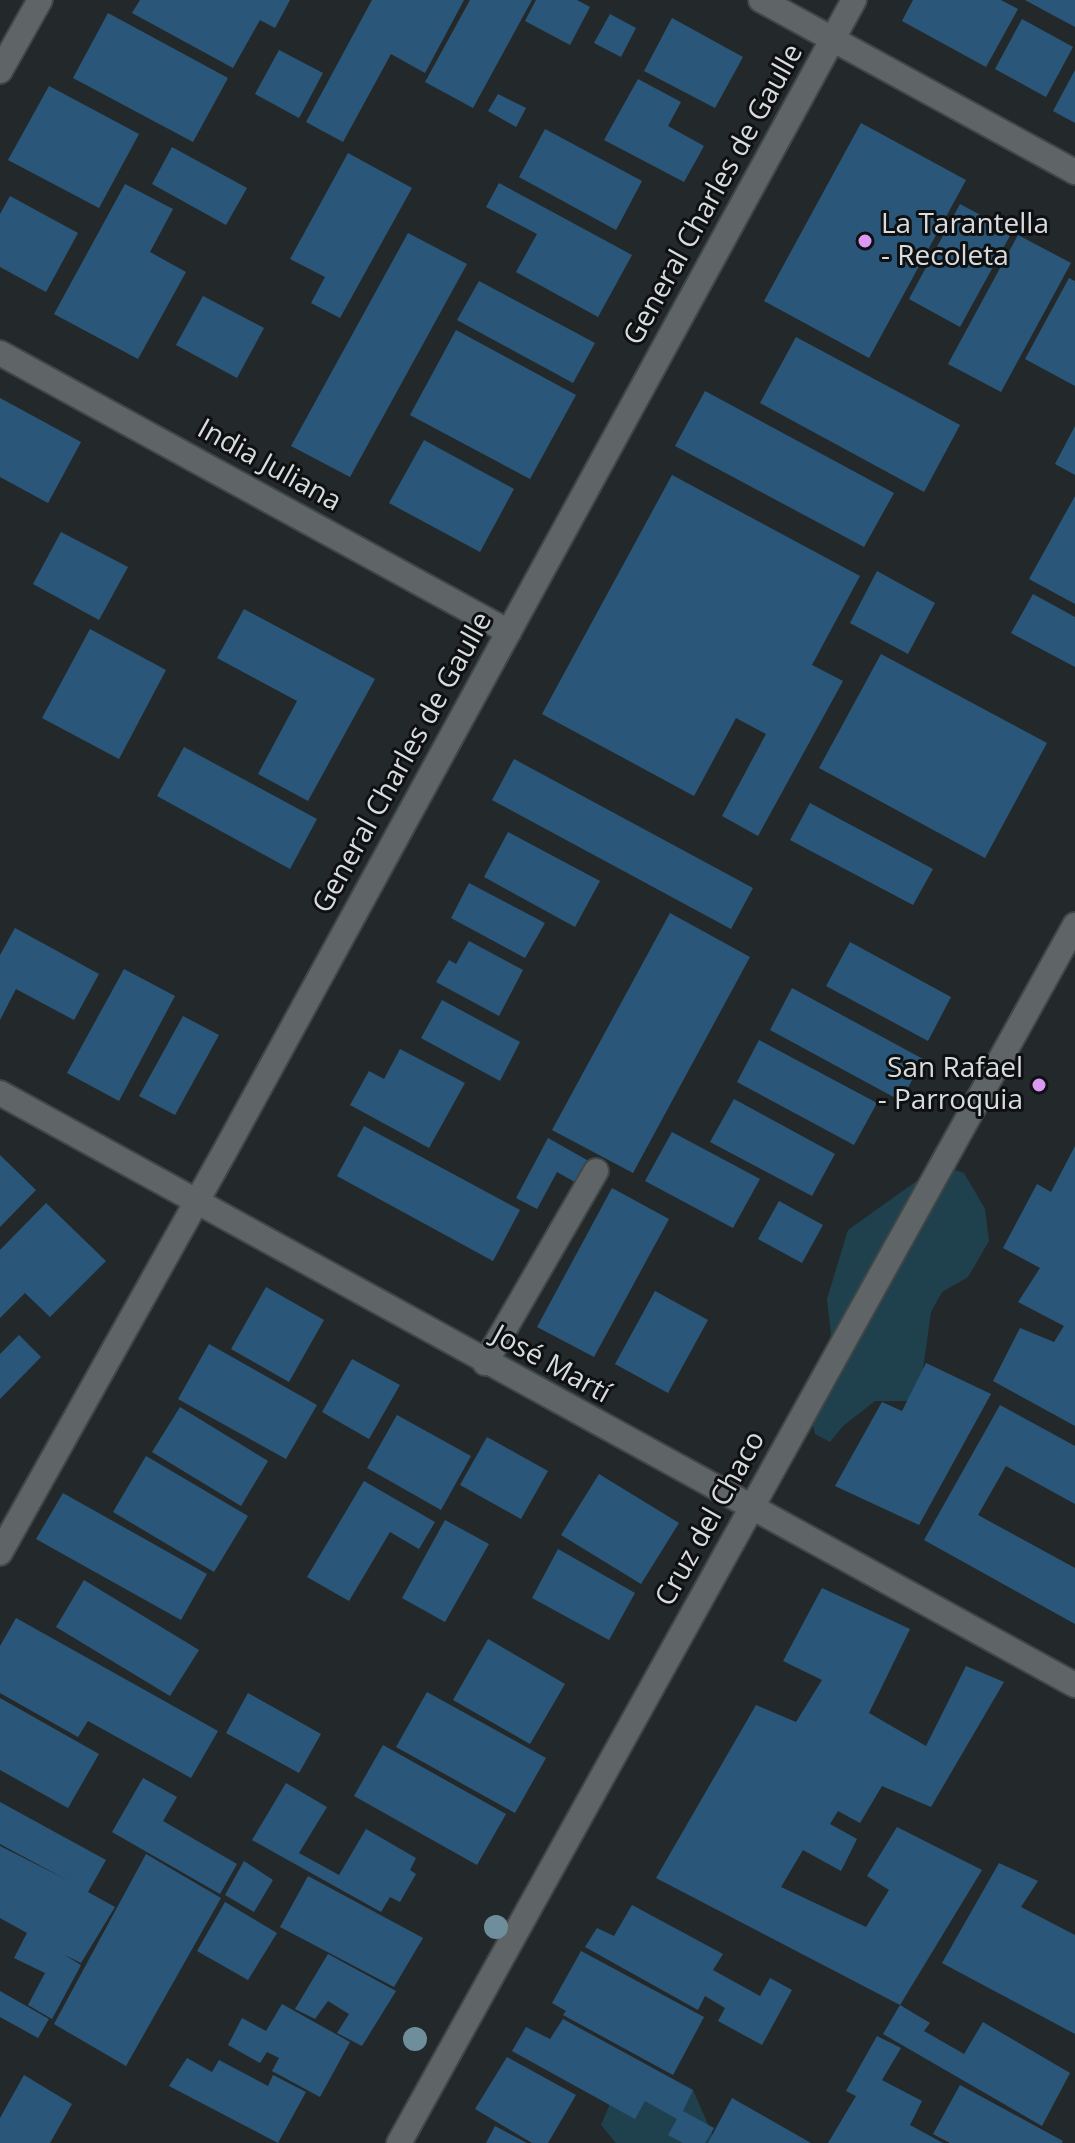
<!DOCTYPE html>
<meta charset="utf-8">
<style>
body{margin:0}
canvas{display:block;background:#23282a}
</style>
<canvas width="1075" height="2143"></canvas>
<script>
const context = document.querySelector('canvas').getContext('2d');
context.lineJoin = 'round';
function paint(path, color) {
  context.fillStyle = color;
  context.fill(path, 'evenodd');
}
function shape(rows) {
  const path = new Path2D();
  for (const r of rows) {
    path.moveTo(r[0], r[1]);
    for (let i = 2; i < r.length; i += 2) path.lineTo(r[i], r[i + 1]);
  }
  return path;
}
function stroke(path, color, width, dash) {
  context.strokeStyle = color;
  context.lineWidth = width;
  context.lineCap = dash ? 'butt' : 'round';
  context.setLineDash(dash || []);
  context.stroke(path);
}
function write(font, color, halo, rows, align = 'center') {
  context.font = font + ' "Open Sans",sans-serif';
  context.lineWidth = 6;
  context.setLineDash([]);
  context.textBaseline = 'middle';
  context.strokeStyle = halo;
  context.fillStyle = color;
  for (const [text, x, y, turn = 0] of rows) {
    context.save();
    context.translate(x, y);
    context.rotate((+turn || 0) * Math.PI / 180);
    context.textAlign = isNaN(turn) ? turn : align;
    if (halo) context.strokeText(text, 0, 0);
    context.fillText(text, 0, 0);
    context.restore();
  }
}
paint(shape([
 [939,1165,964,1173,985,1209,989,1241,968,1277,942,1292,931,1312,919,1397,910,1401,875,1401,843,1426,830,1442,815,1434,813,1425,835,1370,827,1299,848,1230],
 [640,2082,693,2090,716,2143,616,2143,601,2125,613,2097]
]), '#1f414e');
paint(shape([
 [140,0,290,0,275,28,260,20,233,68,132,13],
 [372,0,464,0,425,73,391,54,343,142,306,122],
 [470,0,532,0,473,108,425,82],
 [536,0,577,0,590,7,570,45,525,21],
 [913,0,1001,0,1018,9,986,67,902,21],
 [1025,0,1075,0,1075,27],
 [108,13,228,78,193,142,73,78],
 [610,14,636,28,621,57,594,43],
 [672,18,743,57,715,108,644,71],
 [1022,19,1073,47,1046,97,995,69],
 [279,50,323,73,299,118,255,94],
 [1075,70,1075,123,1053,111],
 [638,79,681,102,668,126,704,146,684,182,604,140],
 [49,86,139,134,99,208,8,160],
 [498,94,526,108,516,127,488,111],
 [861,123,966,180,869,358,764,301],
 [545,129,642,181,616,230,519,177],
 [172,147,247,188,226,225,152,184],
 [348,153,412,188,340,318,311,303,325,277,290,259],
 [499,183,632,255,598,317,516,272,537,234,486,207],
 [125,184,173,209,150,252,186,272,138,359,54,314],
 [10,196,78,233,46,292,0,267,0,214],
 [960,204,1012,232,960,327,909,299],
 [408,233,467,264,350,477,291,446],
 [1018,235,1071,263,1001,392,948,364],
 [1069,278,1075,281,1075,386,1025,359],
 [479,281,595,343,573,383,457,320],
 [203,296,264,328,237,378,176,345],
 [456,330,576,395,530,479,410,415],
 [796,337,960,425,924,492,760,403],
 [705,391,894,493,864,547,675,446],
 [0,398,81,442,48,503,0,477],
 [1075,426,1075,475,1055,464],
 [424,440,514,489,480,552,389,503],
 [672,475,860,576,812,665,843,681,758,836,722,816,766,734,736,718,694,796,542,714],
 [1075,496,1075,604,1029,579],
 [61,532,128,567,99,620,33,584],
 [877,571,935,603,908,654,850,623],
 [1033,594,1075,617,1075,667,1011,633],
 [244,609,375,679,308,801,258,774,297,701,217,658],
 [90,629,166,670,119,759,42,718],
 [881,654,1047,743,985,858,819,768],
 [184,747,317,819,290,869,157,796],
 [514,759,753,888,731,929,492,800],
 [810,803,933,869,913,905,790,840],
 [508,832,600,881,575,927,484,877],
 [469,883,545,923,525,958,451,918],
 [670,913,750,957,633,1173,552,1130],
 [15,928,99,974,74,1020,16,989,0,1020,0,955],
 [469,941,523,970,499,1016,436,982,449,960,456,964],
 [850,942,951,997,928,1041,826,986],
 [124,969,175,996,119,1101,67,1073],
 [792,988,923,1059,901,1101,770,1030],
 [442,1000,520,1042,500,1081,421,1038],
 [183,1016,219,1035,175,1115,139,1096],
 [759,1040,877,1103,854,1145,737,1082],
 [400,1049,465,1083,429,1148,350,1105,369,1071,384,1079],
 [734,1099,835,1154,812,1196,710,1142],
 [364,1126,520,1210,493,1261,337,1176],
 [672,1132,760,1179,733,1228,645,1181],
 [548,1138,594,1164,582,1186,557,1172,537,1209,516,1198],
 [1075,1146,1075,1426,993,1381,1020,1328,1054,1342,1064,1326,1018,1302,1040,1268,1003,1248,1037,1184,1051,1192],
 [0,1155,36,1190,0,1227],
 [612,1188,669,1219,594,1357,537,1327],
 [779,1201,823,1225,802,1263,758,1239],
 [46,1203,106,1261,50,1317,25,1293,0,1318,0,1250],
 [266,1287,324,1320,289,1382,231,1349],
 [655,1291,708,1320,668,1393,615,1364],
 [19,1335,41,1357,0,1399,0,1354],
 [209,1344,317,1405,286,1459,178,1399],
 [352,1359,400,1385,369,1439,322,1412],
 [926,1363,991,1394,919,1525,835,1486,882,1402,902,1411],
 [1000,1405,1075,1446,1075,1504,1006,1466,978,1515,1075,1568,1075,1624,924,1540],
 [180,1407,268,1461,241,1506,152,1452],
 [397,1415,471,1456,441,1510,367,1468],
 [487,1437,548,1471,521,1519,460,1485],
 [146,1456,248,1516,214,1572,113,1512],
 [599,1474,679,1523,641,1584,561,1535],
 [364,1481,435,1522,419,1549,390,1532,349,1601,307,1577],
 [63,1493,207,1574,181,1620,36,1539],
 [445,1520,489,1544,445,1622,402,1598],
 [558,1549,635,1593,609,1640,532,1598],
 [84,1580,199,1650,170,1696,56,1627],
 [822,1588,910,1629,869,1713,926,1746,966,1666,1004,1682,931,1807,882,1786,860,1823,838,1811,830,1824,857,1839,841,1871,803,1850,781,1887,866,1927,889,1890,867,1876,897,1827,982,1870,900,2005,656,1878,756,1705,796,1722,822,1680,783,1661],
 [16,1618,218,1731,191,1778,88,1721,78,1737,0,1693,0,1646],
 [488,1639,565,1684,530,1744,453,1700],
 [427,1692,546,1758,515,1813,396,1747],
 [248,1693,321,1734,299,1773,226,1733],
 [0,1698,99,1754,68,1808,0,1770],
 [383,1745,506,1814,477,1865,354,1796],
 [143,1778,177,1797,163,1821,237,1864,220,1894,112,1832],
 [286,1783,327,1807,299,1853,339,1875,366,1829,416,1858,410,1870,416,1874,400,1902,390,1897,381,1912,252,1840],
 [0,1802,106,1860,88,1892,115,1907,81,1963,63,1954,81,1965,52,2019,28,2005,45,1973,14,1958,27,1933,0,1918,0,1846,69,1881,0,1844],
 [146,1854,221,1898,126,2066,54,2024],
 [244,1861,273,1880,254,1912,225,1895],
 [999,1863,1038,1881,1021,1907,1075,1935,1075,2034,942,1963],
 [308,1876,423,1938,394,1987,280,1927],
 [225,1902,277,1933,248,1980,197,1951],
 [632,1905,723,1954,713,1970,760,1996,770,1978,792,1990,762,2045,718,2021,725,2008,705,1996,698,2010,585,1947,597,1928,614,1936],
 [581,1951,704,2017,673,2075,563,2015,566,2011,552,2003],
 [328,1954,396,1991,362,2046,337,2033,349,2014,328,2001,315,2019,295,2009],
 [0,1991,49,2019,38,2038,0,2017],
 [282,2004,350,2042,320,2097,272,2071,279,2058,267,2052,260,2063,228,2045,242,2018,266,2031],
 [900,2005,930,2023,924,2031,964,2054,983,2022,1070,2073,1042,2126,883,2034],
 [563,2019,693,2090,683,2111,714,2128,705,2143,683,2143,668,2135,677,2119,645,2101,635,2119,512,2051,526,2027,550,2039],
 [877,2036,901,2048,882,2080,922,2101,910,2125,943,2143,828,2143,856,2096,846,2091],
 [507,2057,576,2095,548,2143,532,2143,475,2109],
 [187,2058,212,2072,219,2060,268,2086,273,2075,306,2092,278,2143,169,2086],
 [24,2075,72,2104,50,2143,0,2143,0,2118],
 [960,2085,1063,2141,1062,2143,950,2143,933,2134],
 [732,2098,811,2143,708,2143],
 [495,2126,527,2143,486,2143]
]), '#2a5779');
const minor = shape([
 [761,0,1075,172],
 [0,71,40,0],
 [0,353,509,632],
 [0,1093,1075,1685],
 [485,1363,596,1171],
 [0,1553,225,1151,854,0],
 [399,2143,1075,925]
]);
stroke(minor, '#414647', 28);
stroke(minor, '#5f6467', 24);
context.fillStyle = '#6e8e9b';
for (const [x, y] of [
 [496,1927],
 [415,2039]
]) {
  context.beginPath();
  context.arc(x, y, 12, 0, 2 * Math.PI);
  context.fill();
}
for (const [x, y, r, color] of [
 [865,241,8,"#dc99f4"],
 [1039,1085,8,"#dc99f4"]
]) {
  const dot = new Path2D();
  dot.arc(x, y, r, 0, 2 * Math.PI);
  context.fillStyle = color;
  context.fill(dot);
  stroke(dot, '#0e1011', 3);
}
write('28px', '#d9dcde', '#0e1011', [
 ["General Charles de Gaulle",714,195,-61],
 ["India Juliana",269,466,29],
 ["General Charles de Gaulle",403,763,-61],
 ["José Martí",551,1365,29],
 ["Cruz del Chaco",711,1519,-61]
]);
write('28px', '#d9dcde', '#0e1011', [
 ["La Tarantella",881,225],
 ["- Recoleta",881,257],
 ["San Rafael",1023,1069,"right"],
 ["- Parroquia",1023,1101,"right"]
], 'left');
</script>
